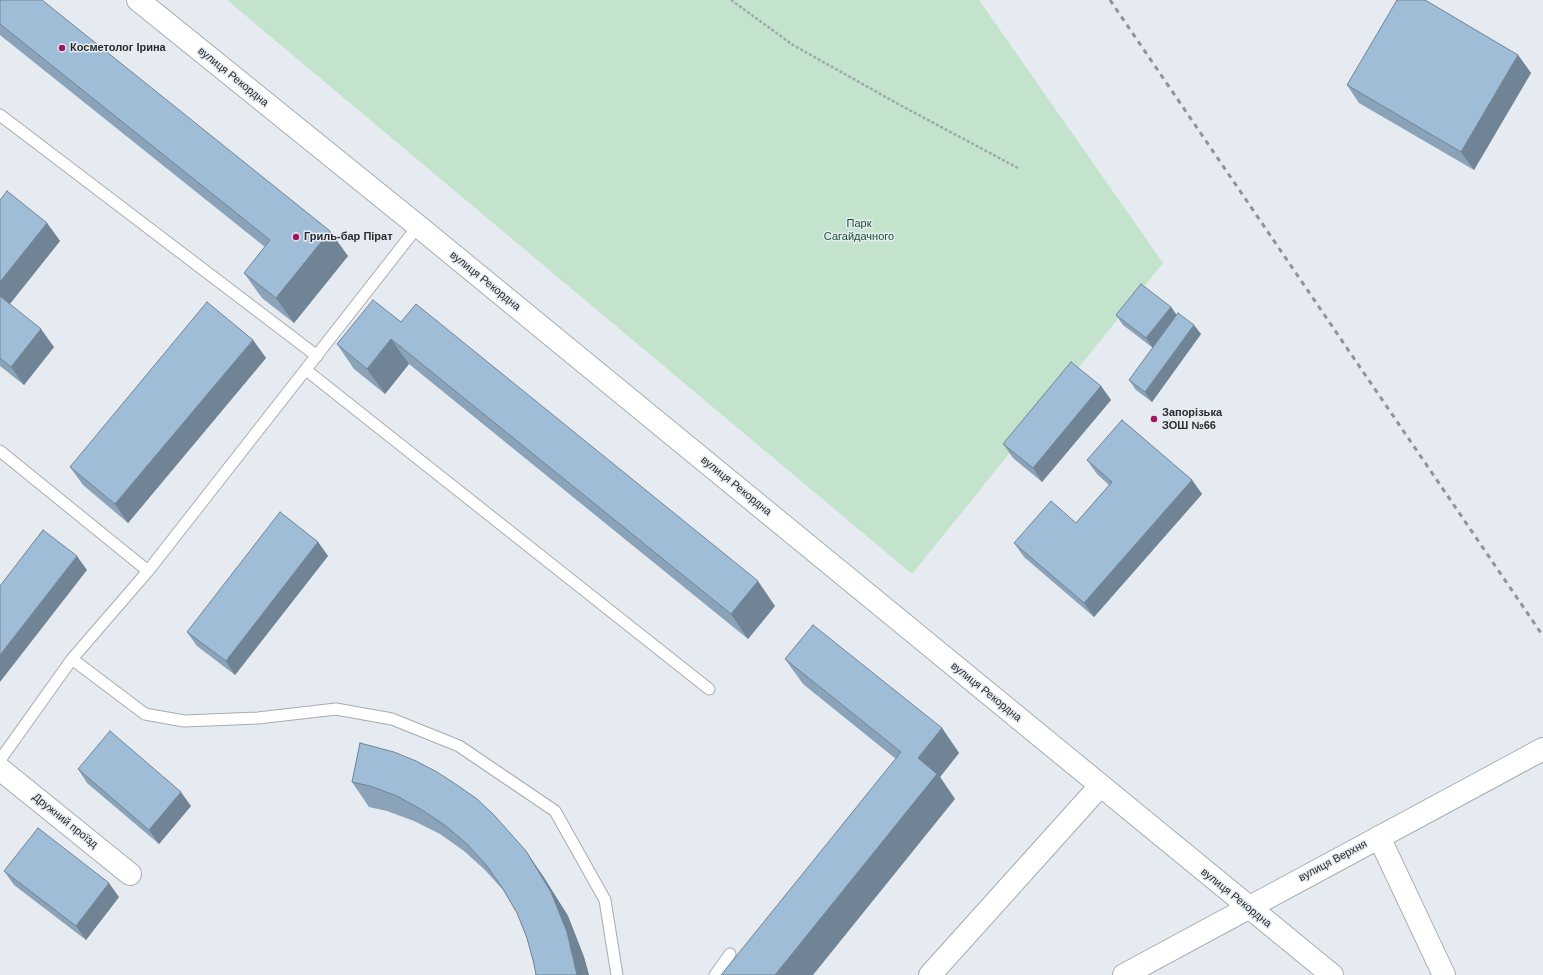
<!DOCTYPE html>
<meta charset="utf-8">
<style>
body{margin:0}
canvas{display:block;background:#e5ebf0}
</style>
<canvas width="1543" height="975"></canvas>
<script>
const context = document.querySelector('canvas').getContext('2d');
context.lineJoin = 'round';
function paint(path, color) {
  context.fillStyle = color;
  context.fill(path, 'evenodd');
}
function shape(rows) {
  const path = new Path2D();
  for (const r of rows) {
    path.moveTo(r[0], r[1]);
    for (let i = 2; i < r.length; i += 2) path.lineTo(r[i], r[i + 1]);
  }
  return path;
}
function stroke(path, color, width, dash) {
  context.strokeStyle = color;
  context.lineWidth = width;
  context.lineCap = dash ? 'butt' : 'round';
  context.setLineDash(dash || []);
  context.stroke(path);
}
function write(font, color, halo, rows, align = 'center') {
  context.font = font + ' Arial,sans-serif';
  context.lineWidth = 3;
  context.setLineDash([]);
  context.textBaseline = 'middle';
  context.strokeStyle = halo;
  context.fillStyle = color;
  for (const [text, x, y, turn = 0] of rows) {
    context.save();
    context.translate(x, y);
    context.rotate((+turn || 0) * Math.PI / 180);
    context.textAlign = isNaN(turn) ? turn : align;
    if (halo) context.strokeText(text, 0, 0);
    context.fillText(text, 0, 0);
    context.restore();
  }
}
paint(shape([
 [227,0,979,0,1163,263,912,574]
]), '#c3e3cc');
const service = shape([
 [0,115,317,356],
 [306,370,709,689],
 [0,451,148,571],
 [72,659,145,714,184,721,258,718,336,709,392,719,459,746,555,811,605,900,617,975],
 [0,760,72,659,148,571,418,226],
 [715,975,730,954]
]);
const minor = shape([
 [0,769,130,874],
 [930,975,1100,786]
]);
const tertiary = shape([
 [138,0,418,226,1332,975],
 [1379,837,1444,975],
 [1124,975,1543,749]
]);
stroke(service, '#a6acb1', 13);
stroke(minor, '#a6acb1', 24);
stroke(tertiary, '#a6acb1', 24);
stroke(shape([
 [731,0,793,45,900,105,1018,168]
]), '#a2a7ab', 2.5, [3, 2]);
stroke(service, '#fff', 11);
stroke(minor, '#fff', 22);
stroke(tertiary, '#fff', 22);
stroke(shape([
 [1110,0,1543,636]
]), '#909498', 3, [5, 5]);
paint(shape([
 [0,0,348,256,294,323,262,298,244,273,265,247,0,35],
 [1518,55,1531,73,1474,170,1359,103,1347,85],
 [0,200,47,223,60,241,9,304,54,347,24,385,0,366],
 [1171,307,1177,315,1201,334,1152,402,1136,390,1129,380,1153,348,1123,325,1116,315],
 [401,322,775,606,748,639,409,364,385,394,354,369,337,344],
 [253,340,266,358,128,523,83,485,70,467],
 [1101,386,1111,400,1042,482,1013,458,1003,444],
 [1087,460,1192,480,1202,494,1094,617,1024,557,1014,543,1076,523,1109,485,1097,474],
 [318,542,328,556,235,675,197,646,187,632],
 [785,659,942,728,959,753,940,777,955,799,896,759,803,684],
 [360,743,543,876,568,916,584,957,589,975,536,975,534,964,527,938,517,913,504,891,485,870,464,851,440,834,414,821,387,811,369,807,352,782],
 [78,769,191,806,159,844,87,783],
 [4,871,119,897,86,940,14,885]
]), '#8aa3b9');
paint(shape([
 [1518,55,1531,73,1474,170,1461,152],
 [47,223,60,241,6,309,0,301,0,282],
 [330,231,348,256,294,323,276,298],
 [1171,307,1177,316,1153,348,1146,338],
 [1194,325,1201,334,1152,402,1145,392],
 [41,329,54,347,24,385,11,367],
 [391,339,409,364,385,394,367,369],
 [253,340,266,358,128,523,115,504],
 [1101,386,1111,400,1042,482,1033,468],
 [1192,480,1202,494,1094,617,1084,603],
 [318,542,328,556,235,675,226,661],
 [77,556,87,570,0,682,0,655],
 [758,581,775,606,748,639,731,614],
 [942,728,959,753,940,777,955,799,813,975,775,975,918,758],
 [181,792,191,806,159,844,149,830],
 [526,851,543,876,568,916,584,957,589,975,577,975],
 [109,883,119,897,86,940,76,926]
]), '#708496');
const building = shape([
 [0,0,42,0,330,231,276,298,244,273,270,240,0,24,0,0],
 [1397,0,1425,0,1518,55,1461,152,1347,85,1397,0],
 [7,191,47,223,0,282,0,200,7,191],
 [1141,284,1171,307,1146,338,1116,315,1141,284],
 [0,296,41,329,11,367,0,358,0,296],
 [373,300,401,322,416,304,758,581,731,614,391,339,367,369,337,344,373,300],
 [207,302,253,340,115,504,70,467,207,302],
 [1178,313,1194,325,1145,392,1129,380,1178,313],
 [1071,362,1101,386,1033,468,1003,444,1071,362],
 [1122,420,1192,480,1084,603,1014,543,1051,501,1076,523,1112,482,1087,460,1122,420],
 [280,512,318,542,226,661,187,632,280,512],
 [43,530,77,556,0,655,0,586,43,530],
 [813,625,942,728,918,758,937,774,775,975,721,975,901,752,785,659,813,625],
 [110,731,181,792,149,830,78,769,110,731],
 [360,743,394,752,416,761,437,772,457,785,477,799,494,815,526,851,551,892,567,932,577,975,536,975,534,964,527,938,517,913,503,889,487,866,468,845,446,826,422,810,397,796,370,786,352,782,360,743],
 [38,828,109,883,76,926,4,871,38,828]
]);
paint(building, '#a0bdd7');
stroke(building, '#708496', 1);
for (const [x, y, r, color] of [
 [62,48,4,"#a11661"],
 [296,237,4,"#a11661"],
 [1154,419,4,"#a11661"]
]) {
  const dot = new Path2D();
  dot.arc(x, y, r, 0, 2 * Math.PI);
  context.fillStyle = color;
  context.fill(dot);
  stroke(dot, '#e5ebf0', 1.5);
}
write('bold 11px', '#292b2d', '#e5ebf0', [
 ["Косметолог Ірина",70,48],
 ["Гриль-бар Пірат",304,237],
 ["Запорізька",1162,413],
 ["ЗОШ №66",1162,426]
], 'left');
write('11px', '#292b2d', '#e5ebf0', [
 ["вулиця Рекордна",233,77,39],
 ["вулиця Рекордна",485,281,39],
 ["вулиця Рекордна",736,486,39],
 ["вулиця Рекордна",986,692,39],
 ["Дружний проїзд",65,821,39],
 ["вулиця Верхня",1333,861,-28],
 ["вулиця Рекордна",1236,898,39]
]);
write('11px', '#1c5232', '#e5ebf0', [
 ["Парк",859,224],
 ["Сагайдачного",859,237]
]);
</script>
